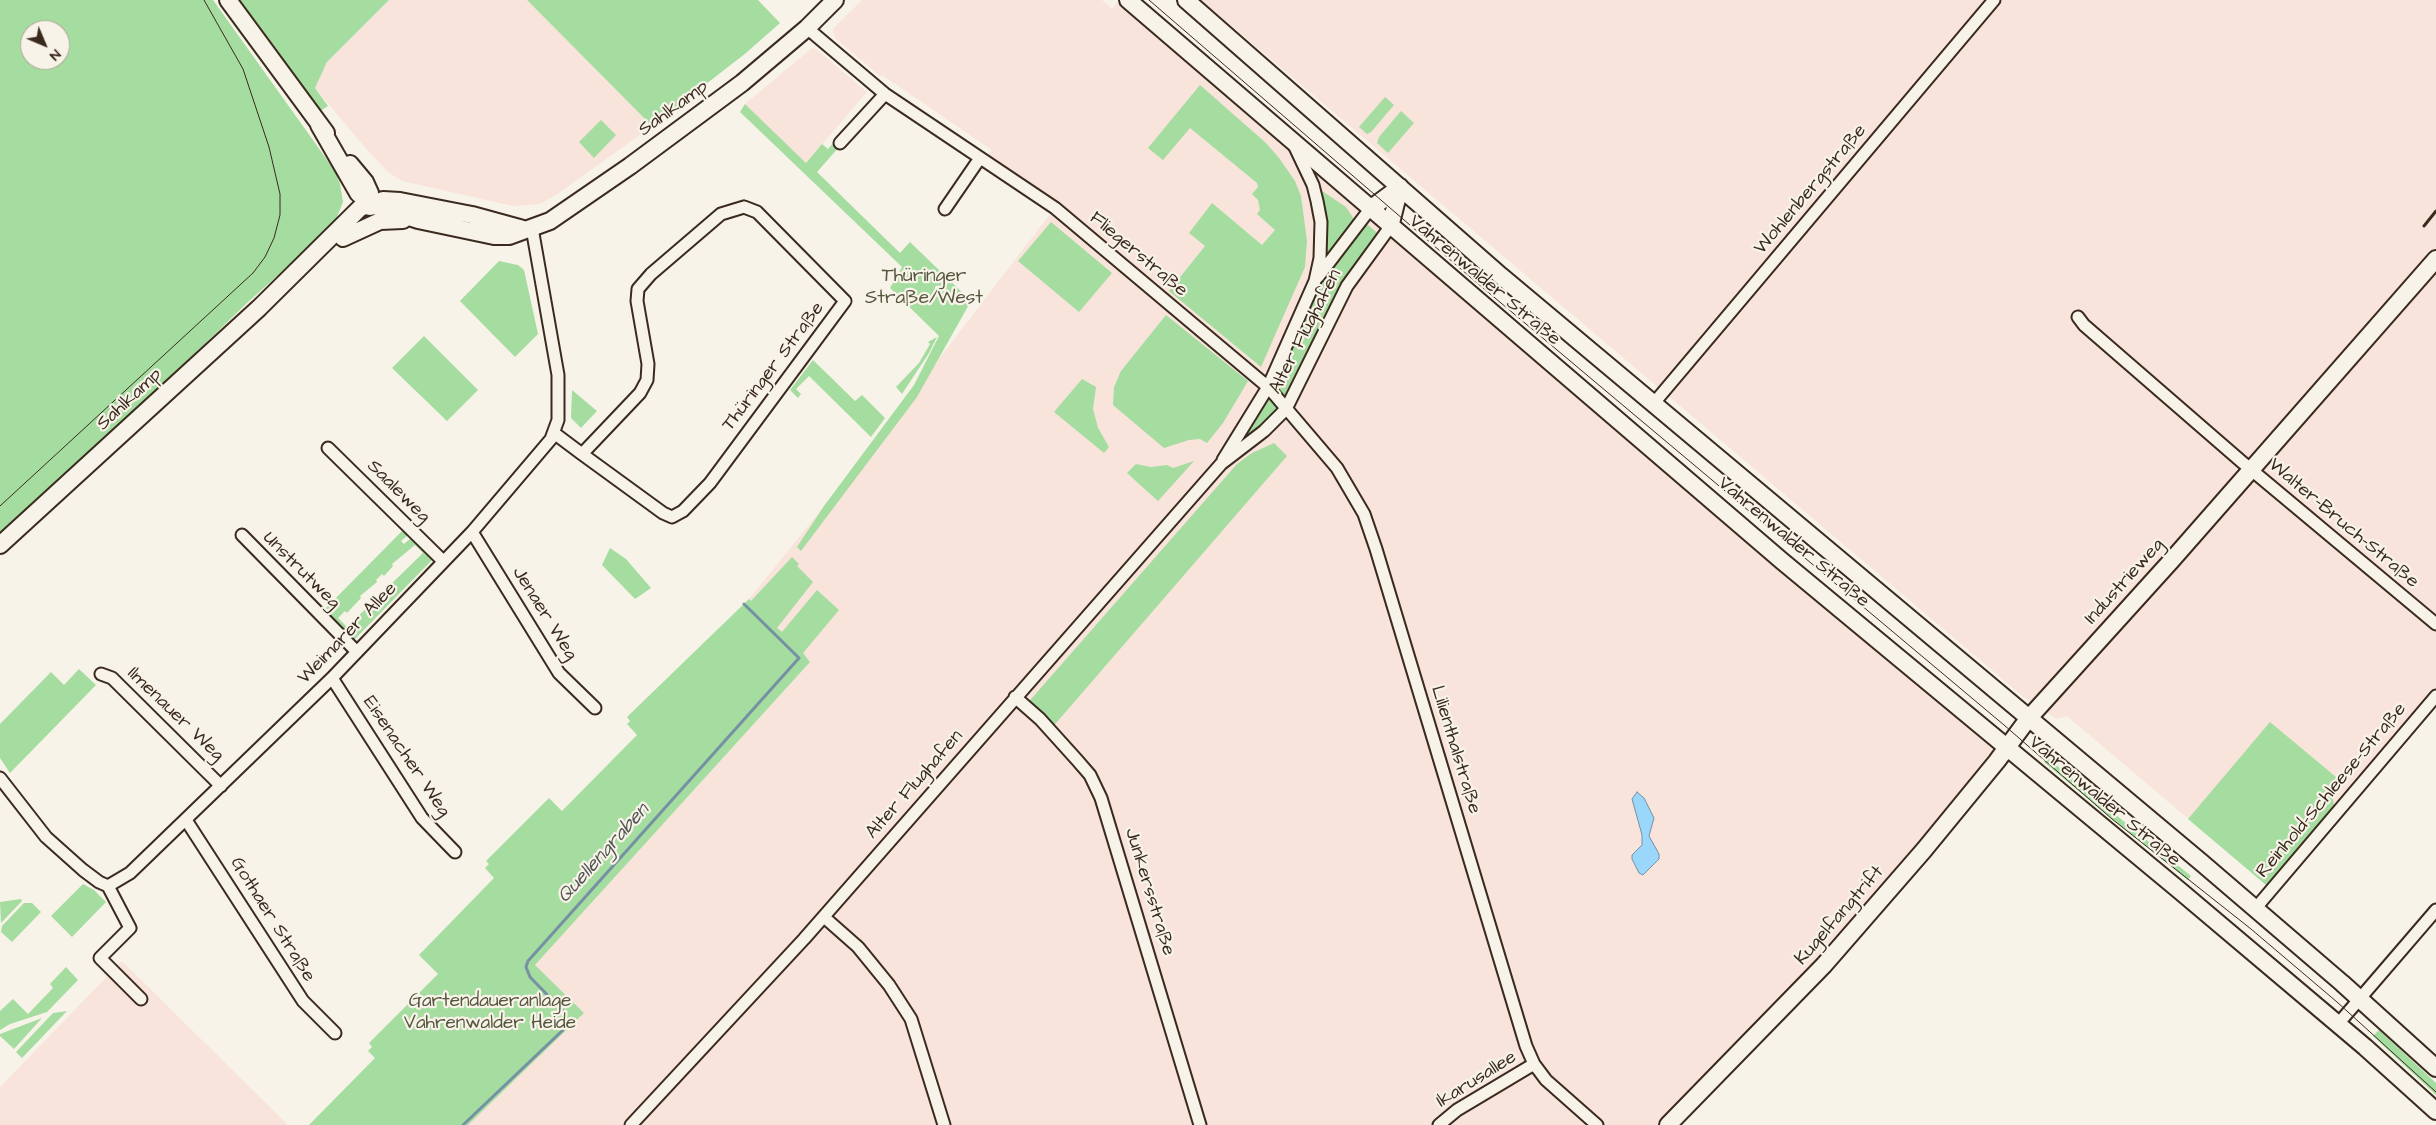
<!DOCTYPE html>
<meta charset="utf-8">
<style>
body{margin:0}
#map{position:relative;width:2436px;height:1125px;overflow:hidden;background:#f7f3e8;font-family:"Architects Daughter",sans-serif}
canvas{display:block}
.north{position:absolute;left:20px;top:20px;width:50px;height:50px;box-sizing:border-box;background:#f7f3e8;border:1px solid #aca397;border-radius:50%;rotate:135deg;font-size:14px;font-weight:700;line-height:20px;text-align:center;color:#3b2a1e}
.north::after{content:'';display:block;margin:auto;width:18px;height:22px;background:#3b2a1e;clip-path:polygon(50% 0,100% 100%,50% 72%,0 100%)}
</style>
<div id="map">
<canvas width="2436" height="1125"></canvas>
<div class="north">N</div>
</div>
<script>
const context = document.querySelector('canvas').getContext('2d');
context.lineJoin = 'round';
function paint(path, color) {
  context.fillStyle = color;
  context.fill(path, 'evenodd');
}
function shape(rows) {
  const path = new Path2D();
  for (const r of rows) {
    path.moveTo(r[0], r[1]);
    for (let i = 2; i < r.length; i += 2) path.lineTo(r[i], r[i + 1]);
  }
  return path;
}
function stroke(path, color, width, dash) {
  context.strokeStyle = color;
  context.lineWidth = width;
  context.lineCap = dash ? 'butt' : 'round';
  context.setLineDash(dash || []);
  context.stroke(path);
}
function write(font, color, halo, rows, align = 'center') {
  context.font = font + ' "Architects Daughter",sans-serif';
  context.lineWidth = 4.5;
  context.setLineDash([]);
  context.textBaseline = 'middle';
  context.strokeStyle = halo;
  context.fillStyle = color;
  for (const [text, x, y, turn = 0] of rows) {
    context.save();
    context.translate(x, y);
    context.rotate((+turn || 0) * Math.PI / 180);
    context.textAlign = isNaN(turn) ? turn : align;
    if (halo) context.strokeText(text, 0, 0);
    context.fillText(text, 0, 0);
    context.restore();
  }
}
paint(shape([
 [389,0,527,0,652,126,556,195,540,204,513,206,402,181,388,172,362,144,315,88,327,62],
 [862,0,1102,0,1112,9,1120,0,1128,0,2007,748,1924,850,1668,1125,468,1125,584,1013,535,965,810,662,749,599,859,463,1054,209,984,160,992,150,882,75,880,76,835,38,833,29],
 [1201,0,2436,0,2436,702,2277,894,2067,716,2057,719,2026,699],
 [812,48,816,49,867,92,806,163,745,104],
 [122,961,288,1125,0,1125,0,1087]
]), '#f9e4dc');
paint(shape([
 [0,0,213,0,335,171,340,184,343,202,335,222,326,232,247,303,146,401,0,535],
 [30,30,60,30,60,60,30,60],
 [239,0,389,0,327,62,315,88,328,106,317,113],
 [527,0,758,0,780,23,746,53,652,126],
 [1200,85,1266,143,1279,158,1295,181,1301,196,1307,241,1305,267,1261,367,1169,291,1205,246,1189,233,1212,203,1262,245,1275,230,1257,214,1260,210,1258,200,1252,194,1258,187,1257,183,1190,128,1163,160,1148,148],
 [1385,97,1394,105,1371,132,1367,134,1359,127],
 [745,104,806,163,822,144,828,149,834,142,839,147,817,172,900,253,910,242,971,301,917,397,801,551,797,547,824,506,914,385,939,336,890,288,902,267,740,112],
 [1401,111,1414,123,1388,153,1377,143,1379,137],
 [601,120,616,135,594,158,579,142],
 [1313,185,1346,207,1357,224,1362,220,1382,237,1375,246,1291,400,1237,453,1234,440,1254,411,1320,258],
 [1051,222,1112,273,1079,312,1018,261],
 [499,261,518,265,524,270,538,334,515,357,460,301],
 [1166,315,1248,381,1223,423,1207,443,1200,439,1189,440,1164,448,1113,405,1114,387,1121,371],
 [424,336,478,390,447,421,392,368],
 [937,337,929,353,902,394,896,387,919,363,930,344,928,342],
 [813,360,855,401,862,395,885,418,871,437,809,376,796,389,801,394,798,398,790,390],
 [1082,379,1096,387,1093,409,1098,428,1109,447,1104,453,1054,412],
 [572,390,597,411,581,428,571,418],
 [1274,443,1287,456,1050,730,1025,706,1237,464,1252,453],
 [1194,461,1158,501,1127,473,1136,464,1151,467,1167,465,1173,468],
 [404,529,409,534,401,541,404,544,410,539,414,539,434,558,353,641,324,612,325,609],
 [415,545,423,553,347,627,338,618,345,611,347,613,361,598,360,596,377,582,376,580,382,574,384,576,393,566,392,564],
 [610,548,626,559,651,588,635,599,602,565],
 [792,557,799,564,797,566,813,582,777,628,782,632,817,590,839,610,803,653,810,662,535,965,584,1013,468,1125,309,1125,375,1058,368,1051,372,1047,369,1043,438,974,419,955,494,878,485,868,489,864,486,861,549,798,562,811,637,735,627,724,630,721,627,717,749,599,751,601],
 [79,669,96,685,10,773,0,758,0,724,51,672,64,685],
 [2270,722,2336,777,2331,790,2334,805,2266,885,2188,819],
 [2048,758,2116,815,2191,876,2188,880,2112,819,2044,762],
 [83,884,94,890,106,902,72,937,51,916],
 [21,899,22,901,1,923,0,902],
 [24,903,32,903,41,912,12,942,1,932,2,926],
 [66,967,78,980,47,1012,10,1024,0,1030,0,1011,13,999,28,1014,53,988,50,984],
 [67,1011,22,1058,16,1052,53,1013],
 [42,1018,14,1049,0,1036,0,1034],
 [2379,1030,2436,1083,2436,1095,2373,1036]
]), '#a5dca0');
const water = shape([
 [1637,792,1644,798,1654,818,1649,836,1659,854,1659,859,1643,875,1639,873,1632,859,1632,855,1642,845,1642,835,1632,799,1637,792]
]);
paint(water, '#9bd6fb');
stroke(water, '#7591a3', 1);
stroke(shape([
 [463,1125,564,1029,566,1018,564,1012,530,977,526,967,528,961,799,658,744,604]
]), '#7591a3', 3);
const street = shape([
 [807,28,885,94,1055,208,1268,387,1337,468,1364,514,1376,549,1526,1046,1534,1064,1546,1080,1597,1125],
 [840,143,885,94],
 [744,207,757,212,845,301,710,483,683,511,672,517,663,513,582,454,640,393,647,380,648,364,637,301,638,289,651,274,721,214,744,207],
 [945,209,980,158],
 [1318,277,1370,209],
 [2078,317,2084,325,2242,462,2436,624],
 [1654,403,1994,0],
 [554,433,582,454],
 [328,448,443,561],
 [1223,460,1268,387,1315,281,1320,258,1321,222,1317,201,1313,185,1294,145],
 [472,532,559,673,595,708],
 [242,535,357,652],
 [101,674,112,678,221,786],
 [332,678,422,818,455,852],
 [1015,697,1040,719,1077,760,1090,775,1101,798,1200,1125],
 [0,778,46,837,83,870,99,882,108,886],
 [186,820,303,1001,335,1033],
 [108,886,130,873,332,678,472,532,551,439,558,420,558,375,532,228],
 [108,886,130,928,100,958,141,999],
 [2255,909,2436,696],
 [824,917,858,947,889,985,911,1019,944,1125],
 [2338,1024,2436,910],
 [631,1125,804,939,1221,464,1264,431,1286,409,1347,286,1390,227],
 [1439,1125,1457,1110,1534,1064]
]);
const secondary = shape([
 [228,0,326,133],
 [1128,0,1782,561,2179,890,2365,1047,2436,1111],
 [1186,0,1501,276,2202,863,2342,983,2436,1068],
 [319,125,358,193,371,205,418,220,494,236,509,236,550,221,630,166,742,83,807,28,835,0],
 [350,164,365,182,370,193,370,207],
 [1370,209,1400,187],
 [1390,227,1400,187],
 [343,238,380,221,403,220],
 [0,545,259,308,360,208,383,200,400,201,472,215,523,229],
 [1668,1125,1824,965,1924,850,1997,761,2028,719,2171,561,2436,259]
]);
stroke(street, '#3b2a1e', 15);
stroke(secondary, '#3b2a1e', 20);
stroke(street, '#f7f3e8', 11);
stroke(secondary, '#f7f3e8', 16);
stroke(shape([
 [1149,0,1476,282,2004,725,2112,819,2251,929,2337,1002,2436,1092],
 [0,506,253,273,265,257,274,238,280,215,280,194,269,147,243,69,204,0]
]), '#3b2a1e', 1);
stroke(shape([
 [2424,226,2436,211]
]), '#3b2a1e', 3);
write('19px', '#3b2a1e', '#f7f3e8', [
 ["Sahlkamp",674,109,-36],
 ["Wohlenbergstraße",1811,190,-50],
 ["Fliegerstraße",1138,255,40],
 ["Vahrenwalder Straße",1484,281,40],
 ["Alter Flughafen",1306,332,-63],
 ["Thüringer Straße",774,367,-53],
 ["Sahlkamp",130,400,-43],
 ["Saaleweg",398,492,45],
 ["Walter-Bruch-Straße",2343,524,40],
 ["Vahrenwalder Straße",1793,543,40],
 ["Unstrutweg",301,571,45],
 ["Industrieweg",2125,582,-48],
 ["Jenaer Weg",544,614,58],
 ["Weimarer Allee",348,634,-46],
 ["Ilmenauer Weg",175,715,44],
 ["Lilienthalstraße",1455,750,73],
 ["Eisenacher Weg",406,757,56],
 ["Alter Flughafen",915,785,-49],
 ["Reinhold-Schleese-Straße",2332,791,-50],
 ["Vahrenwalder Straße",2104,802,40],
 ["Junkersstraße",1149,892,73],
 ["Kugelfangtrift",1840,916,-49],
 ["Gothaer Straße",272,920,58],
 ["Ikarusallee",1477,1080,-32]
]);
write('19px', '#56563e', '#f7f3e8', [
 ["Thüringer",924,277],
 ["Straße/West",924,299],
 ["Gartendaueranlage",490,1002],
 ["Vahrenwalder Heide",490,1024]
]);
write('italic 20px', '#535555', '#f7f3e8', [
 ["Quellengraben",604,854,-48]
]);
</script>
